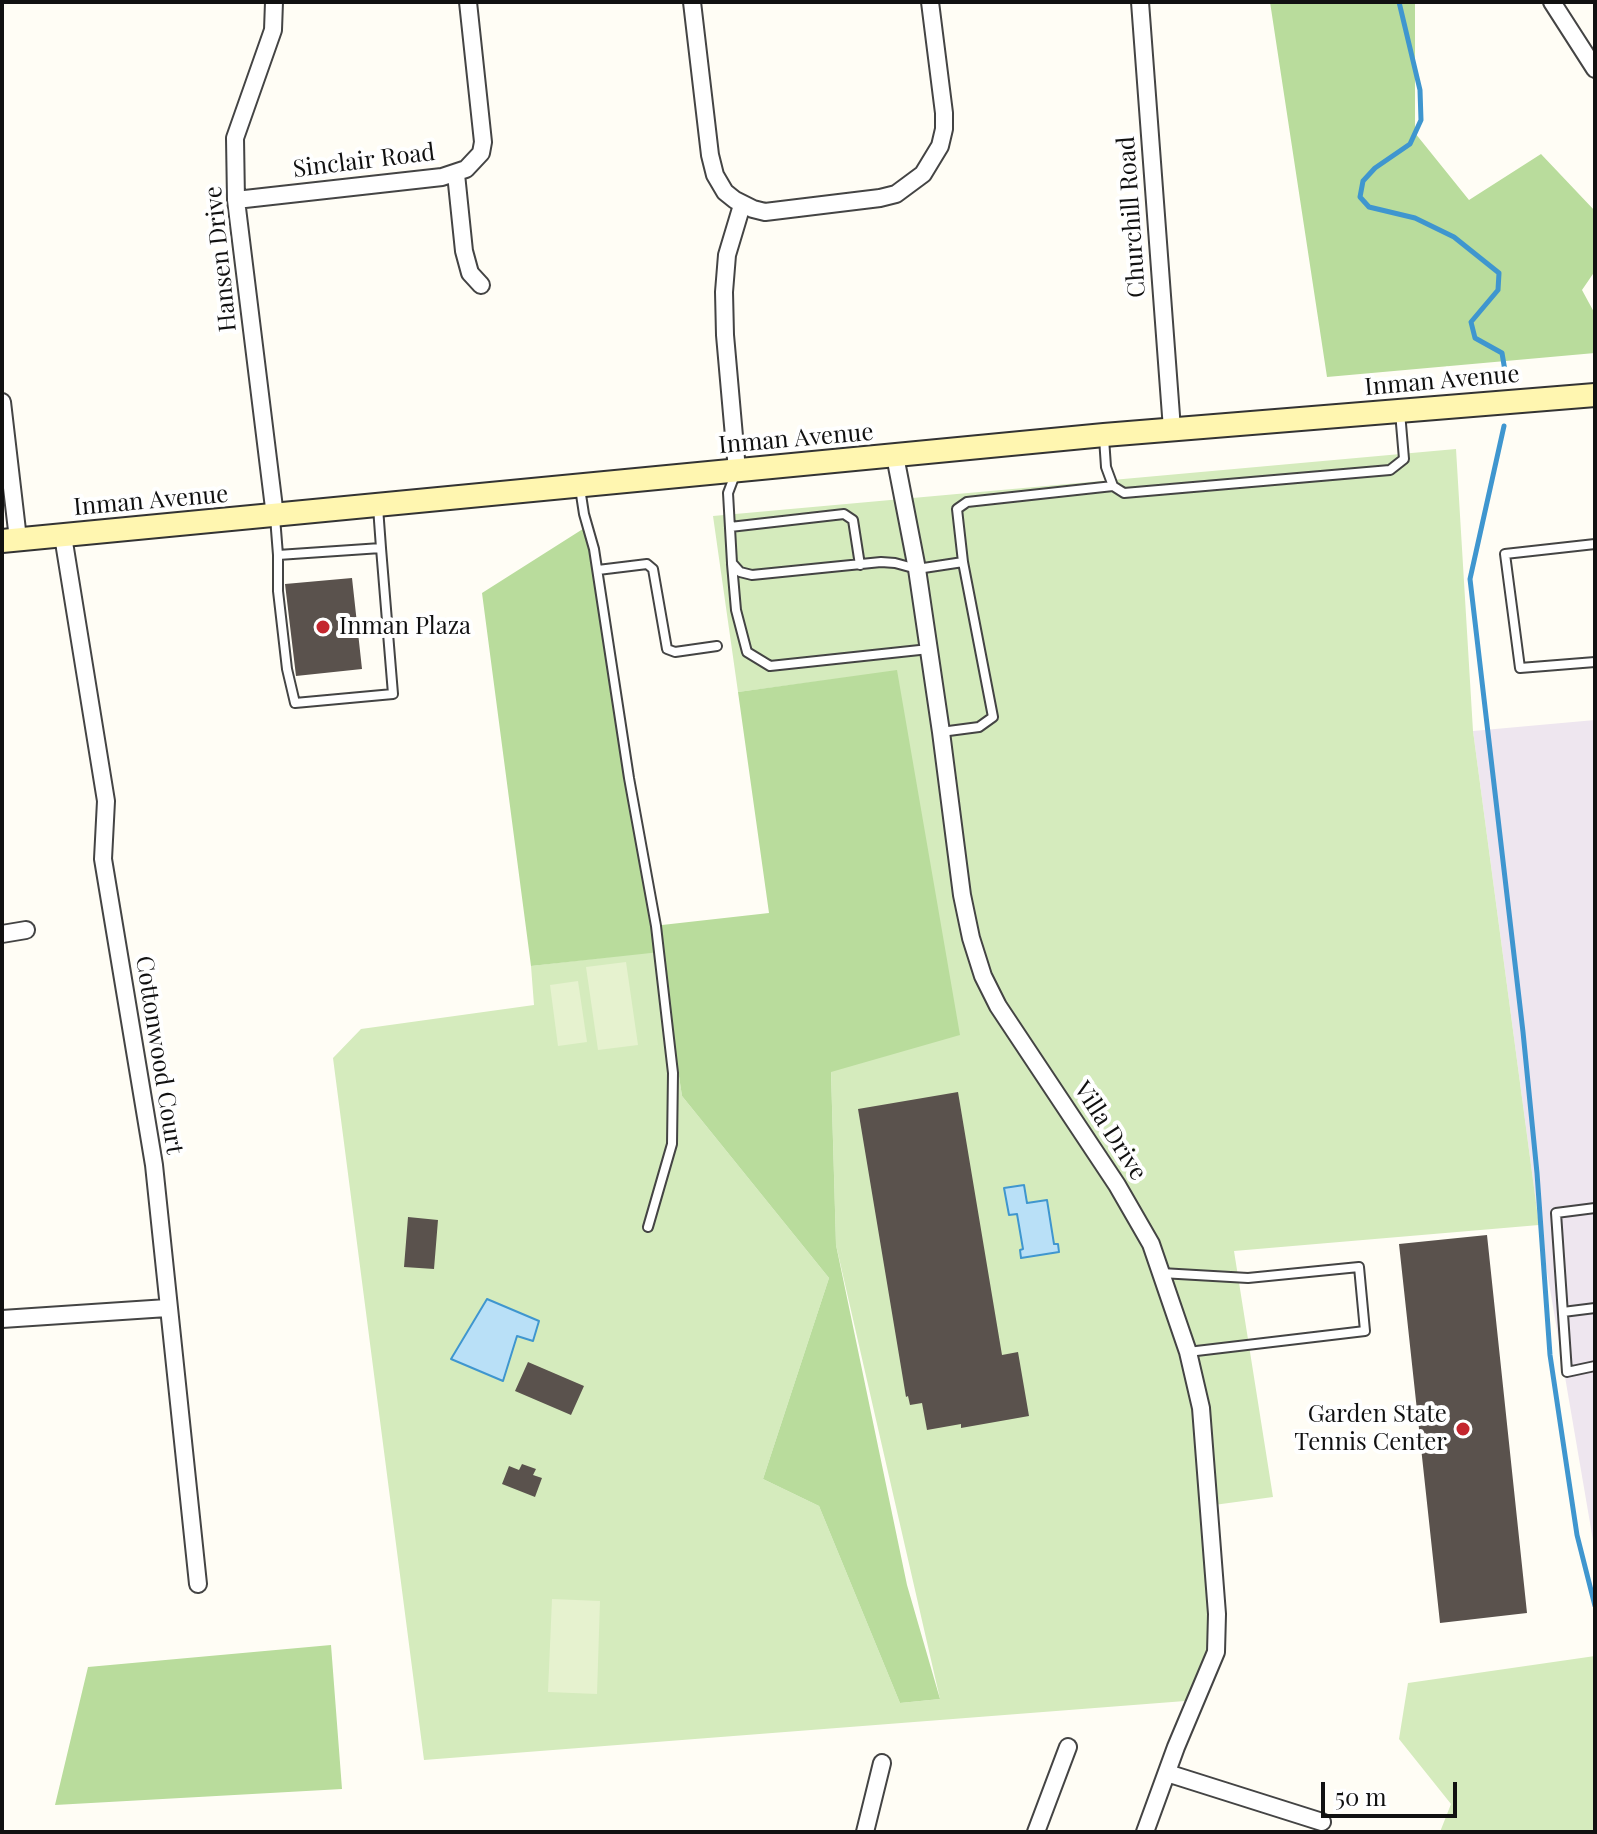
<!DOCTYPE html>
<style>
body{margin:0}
#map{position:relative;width:1597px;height:1834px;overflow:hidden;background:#fffdf5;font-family:"Playfair Display",serif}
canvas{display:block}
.frame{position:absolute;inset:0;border:4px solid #111;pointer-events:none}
.scale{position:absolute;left:1321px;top:1782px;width:136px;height:36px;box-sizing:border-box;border:4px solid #111;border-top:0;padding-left:10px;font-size:24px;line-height:28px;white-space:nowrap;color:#111;-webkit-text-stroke:6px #fff;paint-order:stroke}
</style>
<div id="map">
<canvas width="1597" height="1834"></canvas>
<div class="frame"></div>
<div class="scale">50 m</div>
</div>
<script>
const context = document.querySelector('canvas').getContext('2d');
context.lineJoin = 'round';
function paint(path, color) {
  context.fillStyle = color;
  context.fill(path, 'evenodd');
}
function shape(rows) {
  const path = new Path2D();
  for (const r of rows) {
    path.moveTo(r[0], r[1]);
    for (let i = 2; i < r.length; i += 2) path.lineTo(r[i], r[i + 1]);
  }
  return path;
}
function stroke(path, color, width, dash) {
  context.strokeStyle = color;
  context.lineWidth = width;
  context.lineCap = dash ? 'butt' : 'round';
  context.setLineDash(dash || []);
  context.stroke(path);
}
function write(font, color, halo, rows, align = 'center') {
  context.font = font + ' "Playfair Display",serif';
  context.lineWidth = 8;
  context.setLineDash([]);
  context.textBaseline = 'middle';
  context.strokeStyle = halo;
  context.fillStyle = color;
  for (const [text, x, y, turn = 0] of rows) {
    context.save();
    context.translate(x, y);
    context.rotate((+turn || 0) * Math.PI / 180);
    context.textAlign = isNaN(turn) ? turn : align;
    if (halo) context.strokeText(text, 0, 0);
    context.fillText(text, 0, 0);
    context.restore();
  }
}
paint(shape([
 [1595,720,1595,1552,1539,1225,1473,731]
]), '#eee6ef');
paint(shape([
 [1456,449,1473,731,1539,1225,1234,1251,1273,1497,1214,1505,1225,1610,1198,1700,424,1760,333,1058,361,1029,534,1005,531,966,660,951,682,1096,829,1278,763,1479,819,1506,900,1703,940,1699,836,1245,831,1071,897,671,738,692,713,516],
 [1595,1656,1595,1832,1440,1832,1451,1804,1399,1739,1408,1683]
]), '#d5ebbd');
paint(shape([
 [1270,2,1415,2,1415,133,1469,200,1541,154,1595,211,1595,271,1582,290,1595,314,1595,353,1327,377],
 [586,527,653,926,769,913,738,692,897,670,960,1035,831,1072,836,1245,907,1585,940,1699,900,1703,819,1506,763,1479,829,1278,682,1096,660,952,531,966,482,593],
 [331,1645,342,1789,55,1805,88,1667]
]), '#b9dc9c');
paint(shape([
 [626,962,638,1045,598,1050,586,967],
 [578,981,587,1042,558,1046,550,985],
 [552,1599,600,1601,597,1694,548,1692]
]), '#e6f2cf');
const water = shape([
 [1024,1185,1027,1203,1047,1200,1054,1244,1058,1244,1059,1252,1021,1258,1020,1250,1023,1249,1017,1214,1009,1215,1004,1188,1024,1185],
 [487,1299,539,1321,533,1341,517,1336,503,1381,451,1359,487,1299]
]);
paint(water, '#b9e0f7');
stroke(water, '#3f96cf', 2);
stroke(shape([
 [1399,2,1420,90,1421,120,1410,144,1375,168,1363,181,1360,197,1369,207,1415,218,1454,237,1499,273,1498,290,1471,322,1475,338,1502,353,1505,371],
 [1504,426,1470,579,1523,1032,1537,1173,1550,1355,1577,1535,1595,1606]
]), '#3f96cf', 5);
paint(shape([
 [352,578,362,669,296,676,285,584],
 [958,1092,1002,1355,1018,1352,1029,1416,961,1428,961,1424,927,1430,922,1403,910,1405,908,1396,906,1397,858,1109],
 [408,1217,438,1220,434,1269,404,1267],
 [1487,1235,1527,1613,1440,1623,1399,1244],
 [528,1362,584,1386,571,1415,515,1391],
 [522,1464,536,1469,533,1475,542,1478,535,1497,502,1484,509,1466,519,1470]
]), '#5a524d');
const service = shape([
 [1104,438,1106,467,1113,486,1124,493,1390,470,1404,459,1400,412],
 [736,472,728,493,732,563,740,572,752,575,881,562,895,563,917,569,963,562,993,717,979,727,941,732],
 [580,488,584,514,594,549,629,778,656,926,673,1073,672,1144,648,1227],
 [275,517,278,555,381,548,378,507],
 [730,527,844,514,853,520,860,565],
 [1595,544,1505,554,1520,668,1595,662],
 [278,555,278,591,287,669,295,703,393,694,381,548],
 [963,562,957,509,967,502,1113,486],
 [732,564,736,610,747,652,770,666,929,649],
 [598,570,647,564,653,569,667,649,675,652,717,646],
 [1595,1208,1556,1213,1567,1372,1595,1366],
 [1161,1273,1248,1278,1359,1267,1365,1331,1188,1352],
 [1563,1312,1595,1308]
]);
const minor = shape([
 [274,2,273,30,235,138,236,200,275,516],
 [692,2,710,155,715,175,725,192,735,200,753,209,765,212,880,198,896,194,923,174,940,146,944,129,944,113,930,2],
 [1140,2,1172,429],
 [1552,2,1595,69],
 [456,174,464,251,470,273,481,285],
 [236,200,442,177,466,169,481,153,483,142,468,2],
 [2,402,18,539],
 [895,456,917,569,941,732,962,895,971,938,983,976,998,1006,1117,1185,1151,1244,1188,1352,1201,1408,1217,1614,1216,1652,1176,1747,1145,1832],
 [737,470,725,335,724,292,727,255,742,205],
 [63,536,106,801,103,859,154,1165,198,1584],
 [2,934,26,930],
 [2,1319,167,1308],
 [1167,1773,1322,1822],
 [865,1832,882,1763],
 [1036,1832,1068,1747]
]);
const secondary = shape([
 [2,541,1104,435,1595,395]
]);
stroke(service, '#444', 12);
stroke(minor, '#444', 20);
stroke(secondary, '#333', 26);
stroke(service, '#fff', 8);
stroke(minor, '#fff', 16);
stroke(secondary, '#fff6b0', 22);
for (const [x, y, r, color] of [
 [323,627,8,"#c4262e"],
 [1463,1429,8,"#c4262e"]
]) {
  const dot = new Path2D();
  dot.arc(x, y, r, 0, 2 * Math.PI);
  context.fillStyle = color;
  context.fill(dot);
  stroke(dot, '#fff', 3);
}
write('24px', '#111', '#fff', [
 ["Sinclair Road",364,161,-7],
 ["Churchill Road",1132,217,-94],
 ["Hansen Drive",221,259,-96],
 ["Inman Avenue",1442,381,-5],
 ["Inman Avenue",796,439,-5],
 ["Inman Avenue",151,501,-5],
 ["Cottonwood Court",159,1055,81],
 ["Villa Drive",1110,1131,57]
]);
write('24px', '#111', '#fff', [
 ["Inman Plaza",339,627],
 ["Garden State",1447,1415,"right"],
 ["Tennis Center",1447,1443,"right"]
], 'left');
</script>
